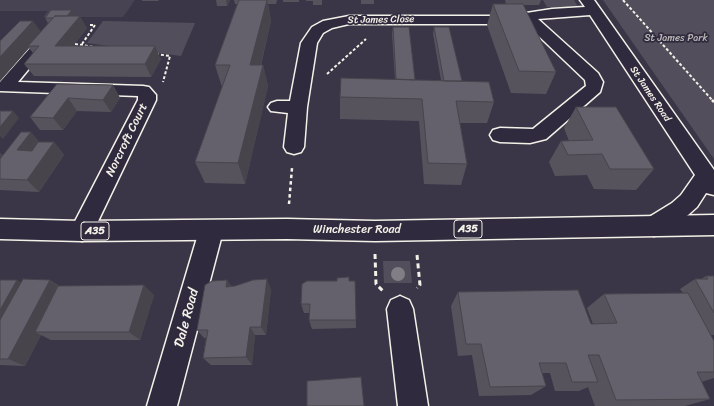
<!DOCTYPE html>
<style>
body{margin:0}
canvas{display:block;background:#3b3647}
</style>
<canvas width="714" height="406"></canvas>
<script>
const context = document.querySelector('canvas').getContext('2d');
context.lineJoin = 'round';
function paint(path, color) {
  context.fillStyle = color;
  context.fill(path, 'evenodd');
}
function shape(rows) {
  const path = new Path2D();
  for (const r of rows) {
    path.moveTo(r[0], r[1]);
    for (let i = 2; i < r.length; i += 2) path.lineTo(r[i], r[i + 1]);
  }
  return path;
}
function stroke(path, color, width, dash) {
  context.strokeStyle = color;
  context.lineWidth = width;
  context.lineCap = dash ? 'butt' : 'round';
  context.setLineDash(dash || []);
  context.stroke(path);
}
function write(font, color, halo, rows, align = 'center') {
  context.font = font + ' Sriracha,sans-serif';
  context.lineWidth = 3.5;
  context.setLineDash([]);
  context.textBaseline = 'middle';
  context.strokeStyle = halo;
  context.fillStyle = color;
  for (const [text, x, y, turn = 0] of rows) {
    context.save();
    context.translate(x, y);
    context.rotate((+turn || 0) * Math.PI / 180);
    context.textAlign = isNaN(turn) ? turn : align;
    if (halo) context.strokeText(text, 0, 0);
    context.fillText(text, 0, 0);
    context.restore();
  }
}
paint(shape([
 [0,0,135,0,123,17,43,17,48,11,0,11]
]), '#484352');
paint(shape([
 [543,0,574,0,578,7,547,7],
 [603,0,714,0,714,159],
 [103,21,195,23,181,56,87,43],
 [383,261,410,261,412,283,384,283]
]), '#534e5c');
const minor = shape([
 [580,0,594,0,714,170,714,195,706,193,697,207,688,215,662,233,654,236,646,233,643,226,646,219,672,203,681,195,695,175,590,15,538,19,598,73,603,82,600,92,546,139,530,143,500,142,493,140,490,135,493,130,500,128,533,129,586,86,585,80,524,22,507,24,349,24,332,28,323,33,317,43,307,107,304,147,301,152,294,154,287,152,284,147,288,113,271,111,268,107,271,103,277,101,290,101,301,43,312,27,323,21,349,16,507,16,552,9,585,7,580,0],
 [43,37,48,39,51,42,18,82,143,86,149,87,156,95,156,100,90,238,82,241,74,238,70,231,138,100,138,96,0,91,0,82,38,39,43,37],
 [211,221,219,224,223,231,177,406,147,406,199,231,203,224,211,221],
 [400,296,409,300,413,309,428,406,398,406,387,309,391,300,400,296]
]);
const major = shape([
 [714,215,714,235,375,241,287,239,82,241,0,239,0,219,82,221,287,219,375,221,714,215]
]);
stroke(minor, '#f4f1e8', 3);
stroke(major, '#f4f1e8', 3);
stroke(shape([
 [623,0,713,101],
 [75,44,95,47],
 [82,44,95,25,88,25],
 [156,54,170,56,163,82],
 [327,74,366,39]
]), '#f4f1e8', 2, [3, 2]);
stroke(shape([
 [712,100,714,102],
 [289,204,292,168]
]), '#f4f1e8', 2.5, [3.5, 3]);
stroke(shape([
 [375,254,376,284,383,291],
 [417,255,420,285,417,288]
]), '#f4f1e8', 3, [5, 3.5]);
paint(minor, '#2f2a3d');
paint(major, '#2f2a3d');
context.fillStyle = '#827e85';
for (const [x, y] of [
 [398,274]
]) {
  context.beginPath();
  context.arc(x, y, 7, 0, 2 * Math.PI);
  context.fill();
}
paint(shape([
 [142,0,159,0,158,1,142,1],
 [216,0,230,0,227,6,217,6],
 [234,0,277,0,276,4,268,4,271,21,261,65,263,65,268,86,245,184,205,183,195,162,222,87,215,65,237,4,235,4],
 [283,0,299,0,299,2,283,2],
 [306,0,322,0,322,5,313,5,313,1,306,1],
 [361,0,374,0,374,4,361,4],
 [505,0,541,0,539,5,523,5,556,72,546,94,511,93,487,25,493,4,506,4],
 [72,10,75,16,87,28,73,46,161,59,151,77,34,76,24,64,33,53,29,48,0,81,0,41,41,32,48,23,45,18],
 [393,27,415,80,441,80,433,34,434,27,462,81,494,102,487,123,460,123,467,164,461,185,424,184,419,121,340,119,340,97,395,79,392,34],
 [57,84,113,85,120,98,111,112,77,111,63,130,40,130,30,117],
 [576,107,654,169,636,190,594,189,587,175,555,176,549,162,561,141,569,141,564,128],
 [39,142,54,142,64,155,39,192,0,190,0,153,2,155],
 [706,276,714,276,714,335,711,335,714,341,714,378,701,382,710,399,685,406,595,406,588,387,579,391,555,391,550,373,542,373,546,386,531,395,479,396,472,355,458,356,451,306,458,292,591,324,593,324,587,308,604,294,683,293,680,289,695,279,701,279],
 [0,280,17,280,21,283,50,280,59,286,154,295,140,340,51,340,41,335,25,366,0,365],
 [227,280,231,286,271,289,266,335,255,335,252,365,211,365,203,358,206,338,204,338,197,330],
 [349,281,355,281,356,328,312,329,309,320,310,313,304,313,301,304]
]), '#57535d');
paint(shape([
 [226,0,230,0,227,6],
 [267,0,271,21,255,87,250,65],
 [72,10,76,17,66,18],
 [80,16,87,28,63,59,55,46],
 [33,21,42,33,28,46,29,48,0,81,0,57],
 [155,46,161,59,151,77,145,64],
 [263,65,268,86,245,184,238,163],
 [113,85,120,98,111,112,103,100],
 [68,98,77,111,63,130,53,118],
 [13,111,19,118,3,139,0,136,0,127],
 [31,132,42,145,29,163,17,150],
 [54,142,64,155,39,192,27,180],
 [0,153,10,163,0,177],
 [267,279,271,289,266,335,261,327],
 [17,280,32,290,0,344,0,310],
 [50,280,63,290,35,332,41,335,25,366,8,359],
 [227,280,233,290,226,287],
 [144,285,154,295,140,340,129,332],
 [250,327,255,335,252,365,246,357]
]), '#47444c');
const building = shape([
 [239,0,267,0,250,65,263,65,238,163,195,162,230,65,215,65,239,0],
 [493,4,523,4,556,72,519,71,493,4],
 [51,10,72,10,67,16,55,16,53,18,45,18,51,10],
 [55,16,80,16,55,46,155,46,145,64,24,64,39,46,28,46,55,16],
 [20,21,33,21,0,57,0,41,20,21],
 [393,27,409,27,415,80,396,79,393,27],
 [434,27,449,27,462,81,444,81,434,27],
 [341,78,489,82,494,102,456,101,467,164,428,163,422,99,340,97,341,78],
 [57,84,113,85,103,100,68,98,53,118,30,117,57,84],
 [576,107,616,107,654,169,610,169,602,154,568,155,561,141,593,140,576,107],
 [0,111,13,111,0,127,0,111],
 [21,132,31,132,17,150,32,151,38,142,54,142,27,180,0,179,0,159,21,132],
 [706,276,714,276,714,313,695,279,708,279,706,276],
 [349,277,349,281,355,281,356,320,309,320,310,304,301,304,302,284,307,281,337,281,337,278,349,277],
 [23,279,50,280,8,359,0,359,0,320,23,279],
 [267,279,261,327,250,327,246,357,203,358,208,330,197,330,205,285,212,281,227,280,226,287,235,286,253,280,267,279],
 [0,280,17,280,0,310,0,280],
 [144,285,129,332,35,332,58,286,144,285],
 [578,290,591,324,617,323,604,294,688,293,714,341,714,372,697,372,710,399,616,400,599,355,588,355,598,382,572,382,566,363,539,363,546,386,490,387,481,344,466,344,458,292,578,290],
 [361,377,364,406,307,406,307,381,361,377]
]);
paint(building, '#65616c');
stroke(building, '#47444c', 1);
write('10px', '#f4f1e8', '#2f2a3d', [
 ["St James Close",381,20,-1],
 ["St James Road",650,94,56]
]);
write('10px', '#bcb8b7', '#2f2a3d', [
 ["St James Park",676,38]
]);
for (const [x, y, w] of [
 [468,229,28],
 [95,231,28]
]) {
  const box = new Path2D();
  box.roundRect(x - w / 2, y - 9, w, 18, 3);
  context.fillStyle = '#2f2a3d';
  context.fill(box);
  stroke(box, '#f4f1e8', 1);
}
write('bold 11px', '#f4f1e8', null, [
 ["A35",468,229],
 ["A35",95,231]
]);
write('12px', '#f4f1e8', '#2f2a3d', [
 ["Norcroft Court",127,140,-64],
 ["Winchester Road",357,230]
]);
write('14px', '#f4f1e8', '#2f2a3d', [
 ["Dale Road",187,318,-75]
]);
</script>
